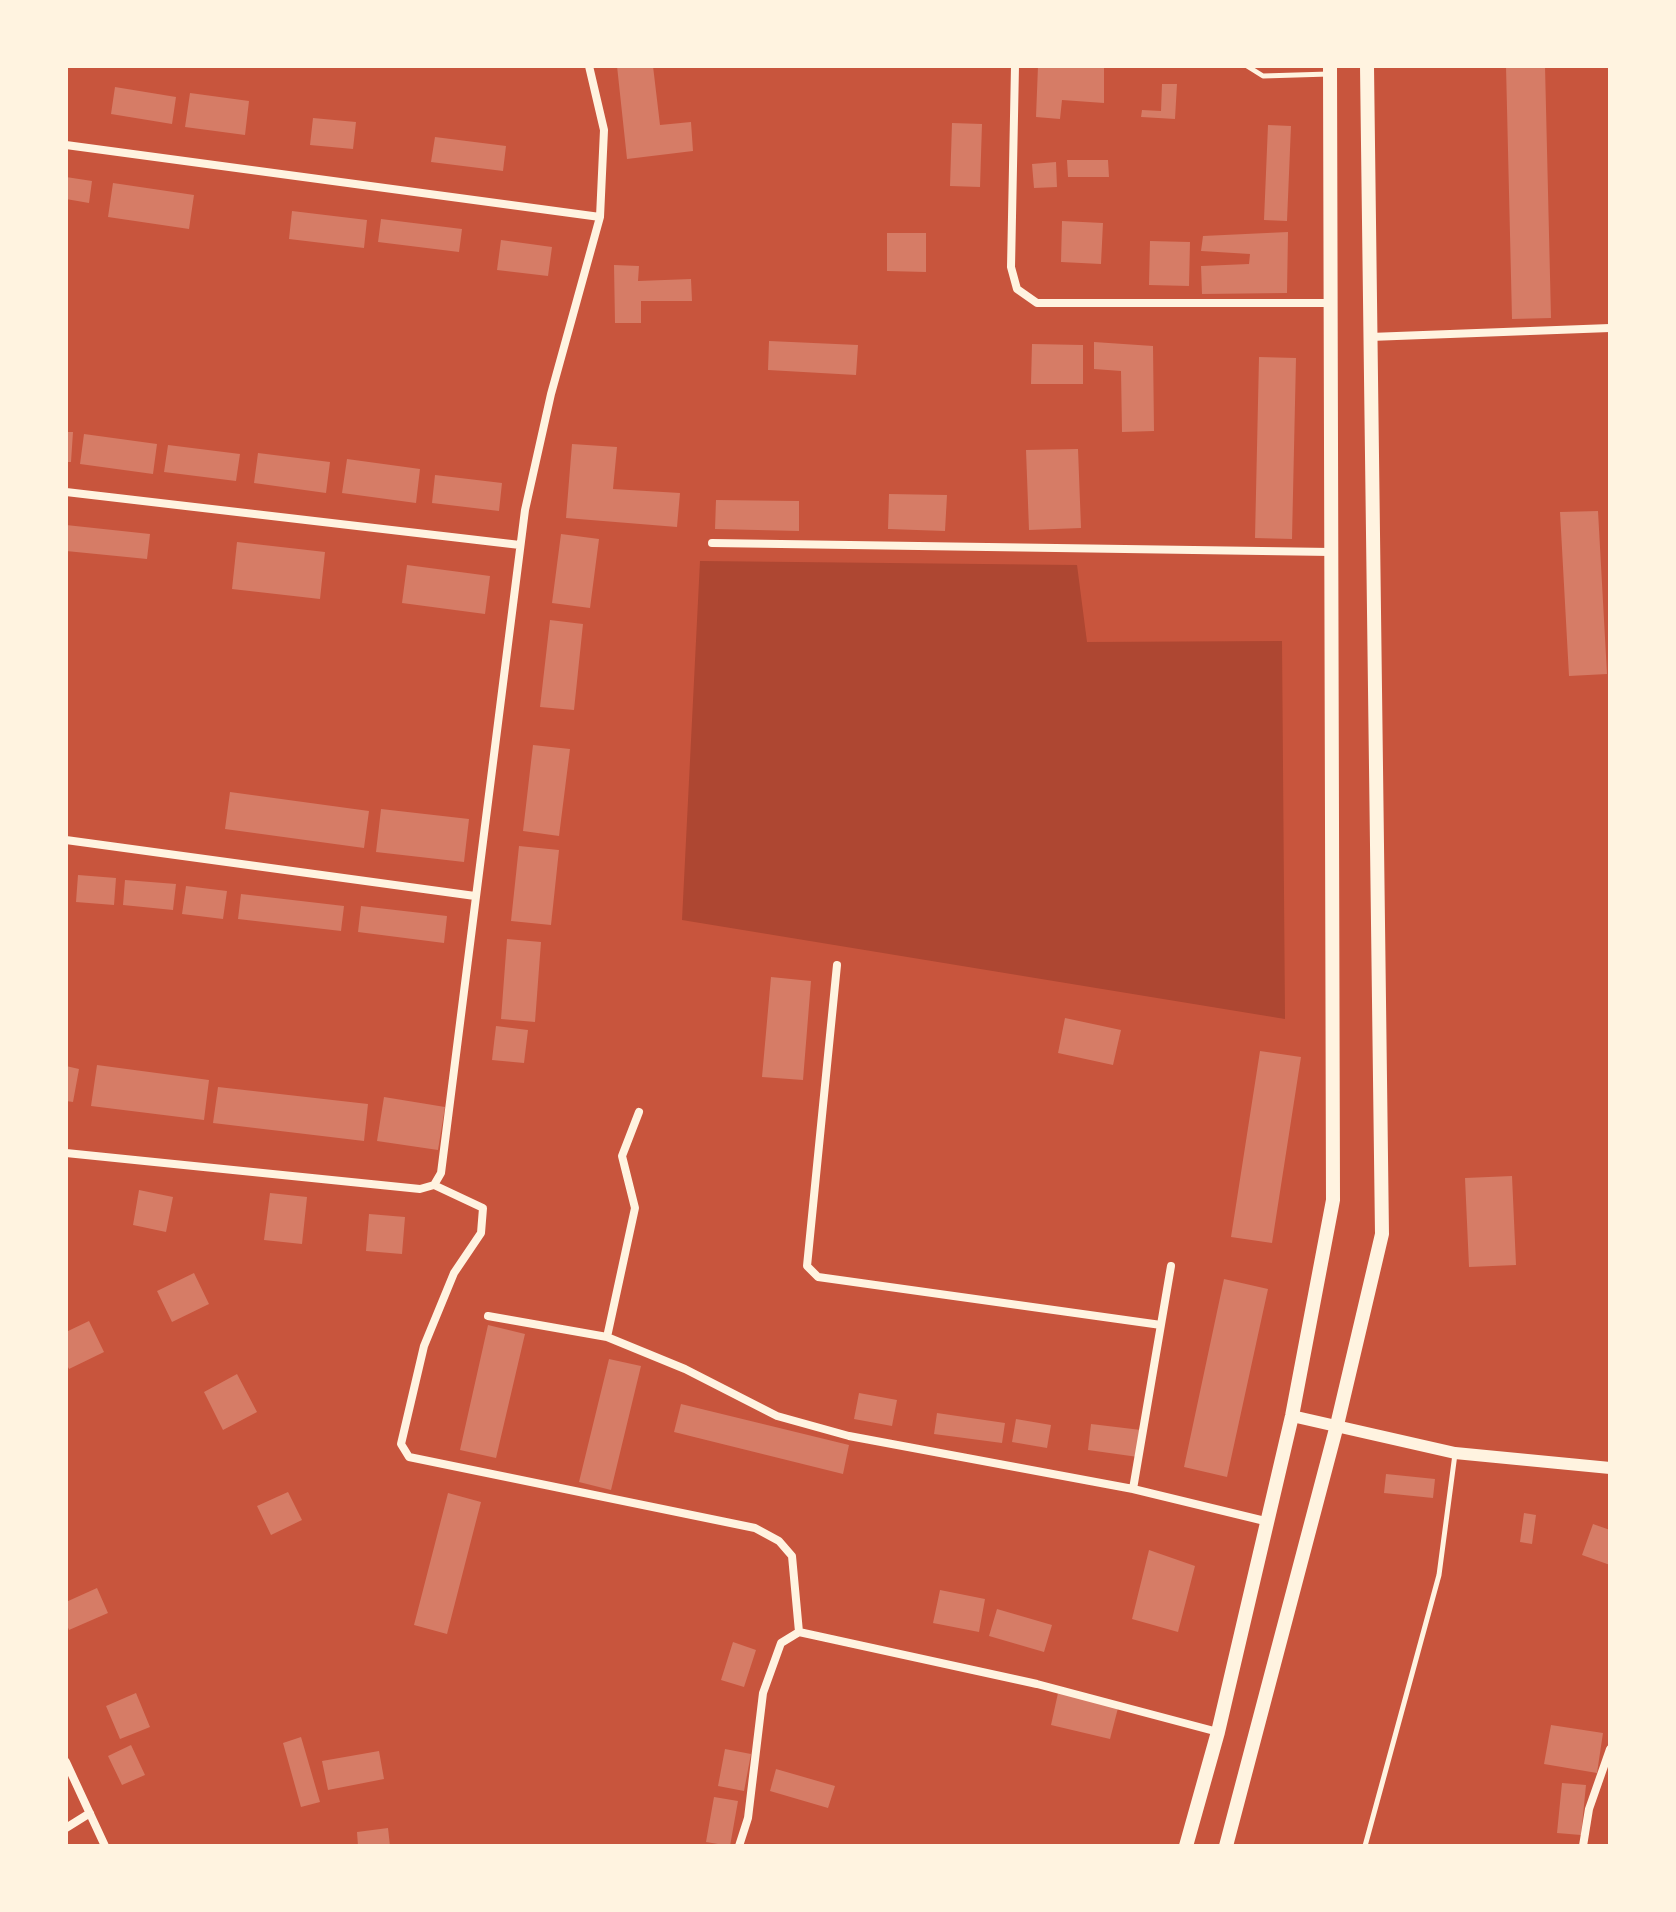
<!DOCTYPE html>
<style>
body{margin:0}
#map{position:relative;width:1676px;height:1912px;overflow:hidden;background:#c8553d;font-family:"Nunito Sans",sans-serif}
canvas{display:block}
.frame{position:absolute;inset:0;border:68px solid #fff3e0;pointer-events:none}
</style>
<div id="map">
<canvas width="1676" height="1912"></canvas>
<div class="frame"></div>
</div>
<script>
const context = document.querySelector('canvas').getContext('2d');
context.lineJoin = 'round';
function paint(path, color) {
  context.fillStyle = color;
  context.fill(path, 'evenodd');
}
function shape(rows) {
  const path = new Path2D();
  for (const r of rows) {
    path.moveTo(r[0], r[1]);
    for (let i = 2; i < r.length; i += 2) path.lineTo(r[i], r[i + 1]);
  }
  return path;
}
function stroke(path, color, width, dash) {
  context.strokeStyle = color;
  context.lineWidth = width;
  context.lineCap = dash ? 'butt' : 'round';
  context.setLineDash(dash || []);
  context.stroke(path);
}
paint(shape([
 [700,561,1077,565,1087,642,1282,641,1285,1019,682,920]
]), '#ae4732');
paint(shape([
 [617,66,653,66,660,125,691,122,693,151,627,159],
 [1038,66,1104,66,1104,103,1062,100,1060,119,1036,117],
 [1506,66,1545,66,1551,318,1512,319],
 [1162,84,1177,84,1175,119,1141,117,1142,110,1161,111],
 [115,87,176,97,172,124,111,114],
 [190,93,249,101,245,135,185,127],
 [313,118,356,122,353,149,310,145],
 [952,123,982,124,980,187,950,186],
 [1268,125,1291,126,1287,221,1264,220],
 [435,137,506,146,503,171,431,162],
 [1067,160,1108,160,1109,177,1068,177],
 [1056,162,1057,187,1034,188,1032,164],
 [66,177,92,181,89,203,66,199],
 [113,183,194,195,189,229,108,217],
 [292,211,367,220,364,248,289,239],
 [381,219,462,229,459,252,378,242],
 [1062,221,1103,223,1101,264,1061,262],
 [1288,232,1287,293,1202,294,1201,266,1249,264,1250,254,1201,251,1203,236],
 [887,233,926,233,926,272,887,271],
 [501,240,552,247,548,276,497,270],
 [1150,241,1190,242,1189,286,1149,285],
 [614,265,639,266,638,281,691,279,692,301,641,301,641,323,615,323],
 [769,341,858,345,856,375,768,370],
 [1094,342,1153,346,1154,431,1122,432,1121,371,1094,369],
 [1032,344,1083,345,1083,384,1031,384],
 [1259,357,1296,358,1292,539,1255,538],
 [66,432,73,432,71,462,66,462],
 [84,434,157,444,153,474,80,464],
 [572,444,617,447,613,489,680,493,677,527,566,518],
 [168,445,240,454,236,481,164,472],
 [1078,449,1081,528,1029,530,1026,450],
 [258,453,330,462,326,493,254,483],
 [347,459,420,469,416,503,342,493],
 [435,475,502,483,499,511,432,503],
 [889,494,947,495,945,531,888,529],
 [716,500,799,501,799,531,715,529],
 [1598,511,1607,674,1569,676,1560,512],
 [66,525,150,534,147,559,66,551],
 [561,534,599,539,590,608,552,603],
 [237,542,325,552,320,599,232,589],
 [407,565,490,576,485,614,402,603],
 [550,620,583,624,574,710,540,707],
 [533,745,570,749,559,836,523,831],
 [230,792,369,811,364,848,225,829],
 [381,809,469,819,464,862,376,852],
 [519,846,559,850,551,925,511,921],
 [78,875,116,878,114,905,76,902],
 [125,880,176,884,173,910,123,905],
 [186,886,227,891,223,919,182,914],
 [241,894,344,906,341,931,238,919],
 [361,906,447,916,444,943,358,932],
 [507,939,541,942,535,1022,501,1019],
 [771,977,811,981,803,1080,762,1077],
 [1065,1018,1121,1030,1113,1065,1058,1053],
 [496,1026,528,1030,524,1063,492,1060],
 [1260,1051,1301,1057,1272,1243,1231,1237],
 [97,1065,209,1080,204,1120,91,1106],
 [66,1066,79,1069,73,1102,66,1101],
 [218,1087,368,1104,364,1141,213,1123],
 [384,1097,445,1107,438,1150,377,1141],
 [1512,1176,1516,1265,1469,1267,1465,1178],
 [139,1190,173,1197,166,1232,133,1225],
 [270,1193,307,1197,302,1244,264,1240],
 [369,1214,405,1217,402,1254,366,1251],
 [194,1273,209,1304,172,1322,157,1291],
 [1224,1279,1268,1289,1227,1477,1184,1467],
 [89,1321,104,1352,69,1369,66,1363,66,1332],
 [488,1325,525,1334,496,1458,460,1450],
 [609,1359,641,1366,611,1490,579,1482],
 [237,1374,257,1412,223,1430,204,1392],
 [859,1393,897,1400,892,1426,854,1419],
 [681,1404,849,1445,843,1474,674,1432],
 [937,1413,1005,1423,1002,1443,934,1434],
 [1016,1419,1051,1425,1047,1448,1012,1442],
 [1091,1424,1141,1430,1138,1457,1088,1450],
 [1386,1474,1435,1479,1433,1498,1384,1493],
 [288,1492,302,1520,271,1535,257,1506],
 [448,1493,481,1502,447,1634,414,1625],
 [1524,1513,1536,1515,1532,1544,1520,1542],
 [1593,1524,1610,1530,1610,1565,1582,1555],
 [1149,1550,1195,1566,1178,1632,1132,1619],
 [97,1588,108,1613,69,1630,66,1623,66,1602],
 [940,1590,985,1599,979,1632,933,1623],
 [997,1609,1052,1625,1044,1652,989,1636],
 [733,1642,756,1650,744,1687,721,1680],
 [136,1693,150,1727,120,1739,106,1706],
 [1058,1693,1118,1708,1110,1739,1051,1725],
 [1551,1725,1603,1733,1597,1773,1544,1764],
 [301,1737,320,1802,301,1807,283,1743],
 [131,1745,145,1775,122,1785,108,1756],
 [725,1749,751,1754,744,1791,718,1786],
 [379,1751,384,1779,328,1790,322,1761],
 [776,1769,835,1786,828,1808,770,1791],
 [1562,1783,1586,1785,1581,1835,1557,1833],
 [714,1797,738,1801,730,1846,706,1842],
 [388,1828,390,1846,358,1846,357,1832]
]), '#d67c66');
stroke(shape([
 [1247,66,1263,76,1329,74],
 [1365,1846,1439,1575,1455,1454]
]), '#fff3e0', 5);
stroke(shape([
 [1015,66,1011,267,1017,289,1037,303,1331,303],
 [66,145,600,217],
 [1370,337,1610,328],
 [66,492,520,545],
 [712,543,1331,552],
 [66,840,475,896],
 [837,965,807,1266,818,1277,1161,1325],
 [66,1153,420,1189,434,1185,441,1173,525,510,551,394,600,217,604,130,589,66],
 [434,1185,483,1208,481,1233,454,1273,424,1346,401,1444,409,1457,755,1528,779,1541,792,1556,799,1632],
 [488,1316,607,1337,685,1369,777,1416,849,1436,1133,1489,1265,1521],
 [607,1337,635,1208,622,1156,639,1112],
 [1133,1489,1171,1266],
 [66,1762,105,1846],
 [66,1828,90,1813],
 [739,1846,748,1818,763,1693,781,1643,799,1632,1037,1684,1218,1732],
 [1583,1846,1589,1809,1610,1749]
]), '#fff3e0', 8);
stroke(shape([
 [1292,1416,1455,1453,1610,1468]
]), '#fff3e0', 12);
stroke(shape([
 [1186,1846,1218,1732,1292,1416,1333,1200,1330,66],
 [1226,1846,1337,1425,1382,1234,1367,66]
]), '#fff3e0', 14);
</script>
